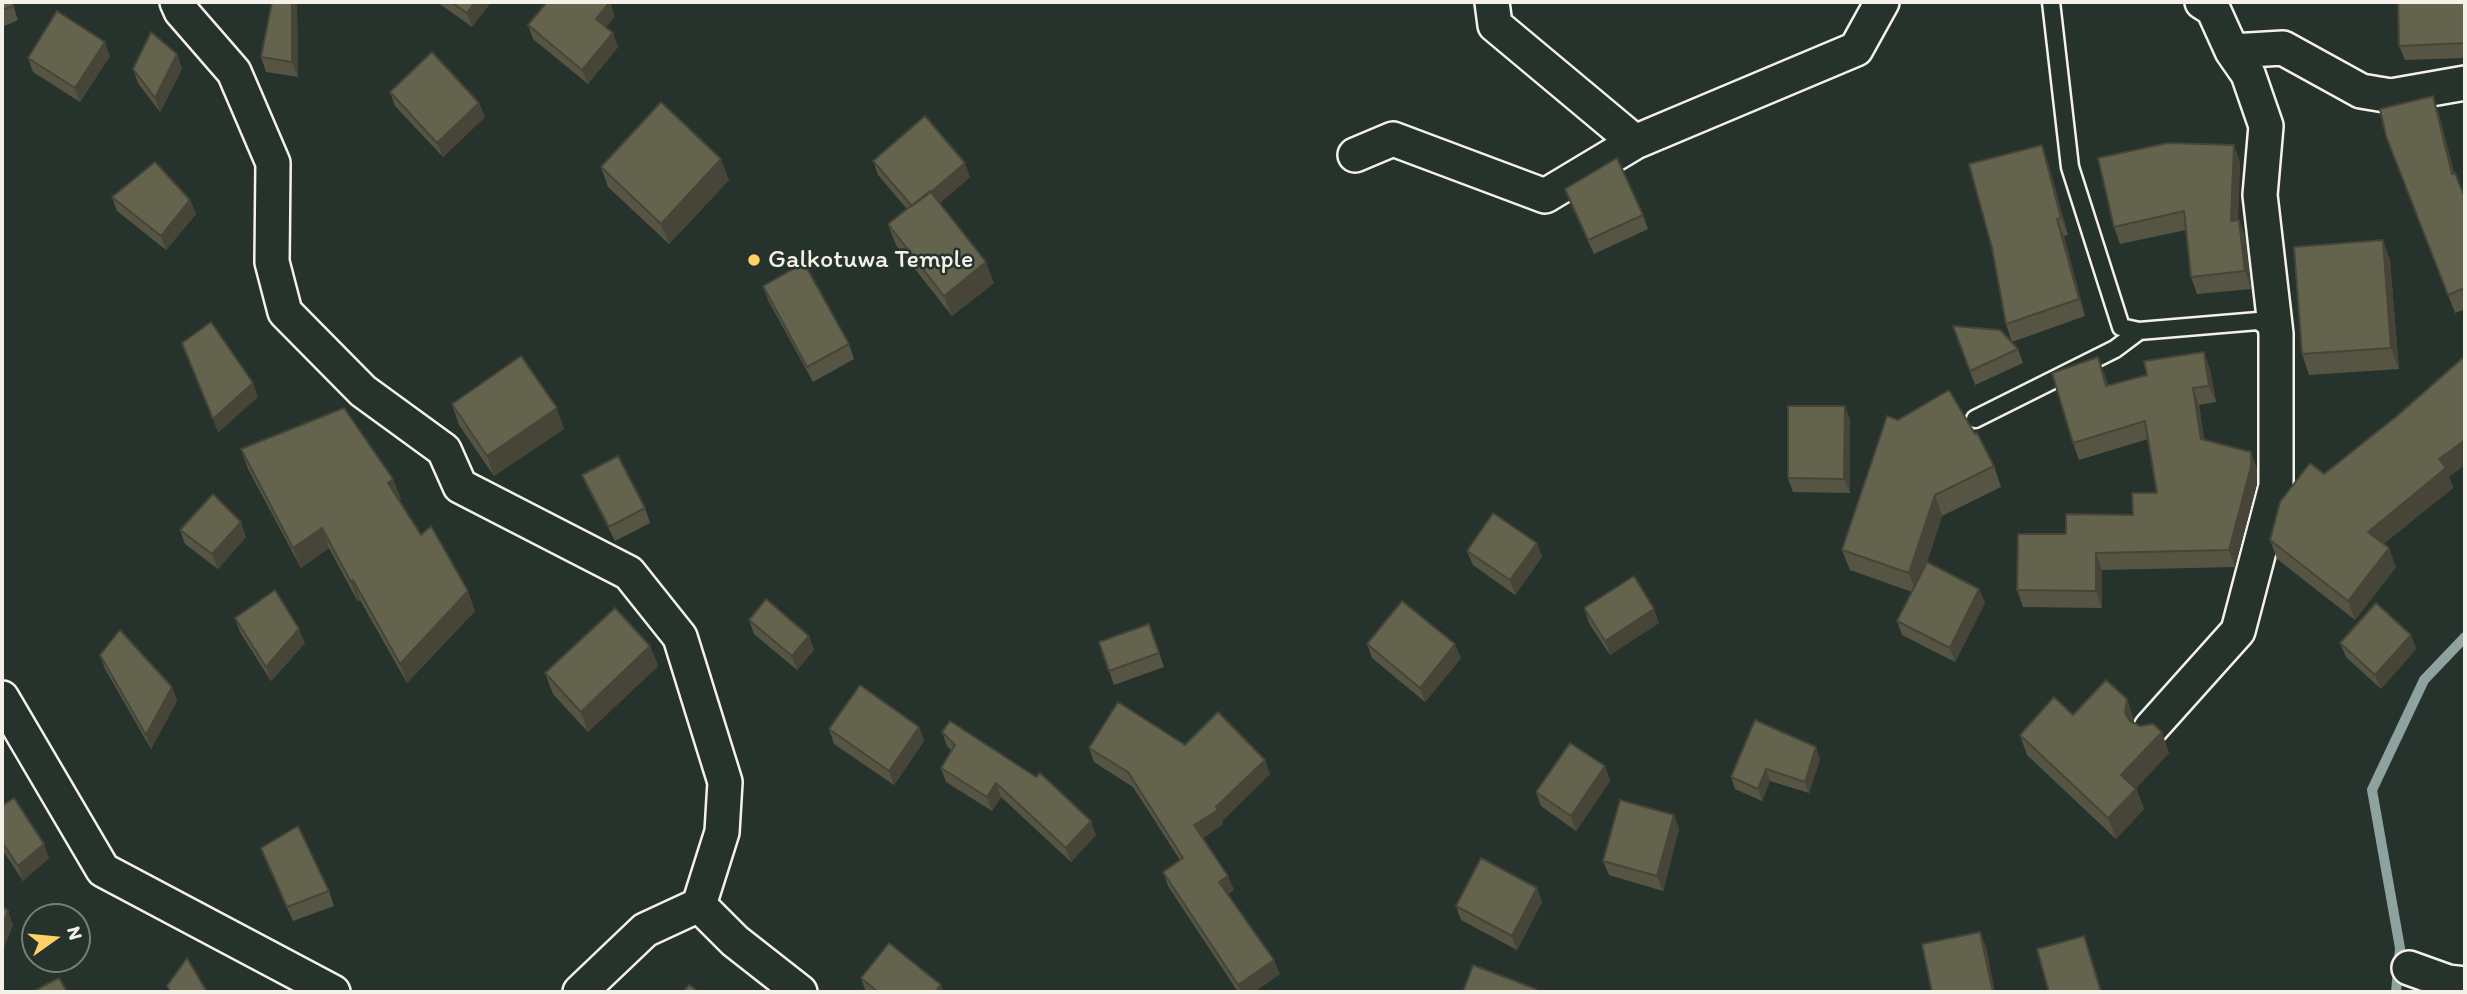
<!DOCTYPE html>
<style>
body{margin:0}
#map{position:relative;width:2467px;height:994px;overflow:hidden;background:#26332d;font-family:Itim,sans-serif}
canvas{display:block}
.frame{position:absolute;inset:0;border:4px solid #f4f1e8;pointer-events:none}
.north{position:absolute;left:21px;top:903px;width:70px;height:70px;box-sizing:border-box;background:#26332d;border:2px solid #787f78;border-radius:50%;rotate:75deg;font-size:19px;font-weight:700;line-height:28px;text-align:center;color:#f4f1e8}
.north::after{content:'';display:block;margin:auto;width:24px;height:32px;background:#ffd166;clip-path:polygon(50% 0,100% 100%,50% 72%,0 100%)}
</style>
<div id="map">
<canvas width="2467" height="994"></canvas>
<div class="frame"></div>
<div class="north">N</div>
</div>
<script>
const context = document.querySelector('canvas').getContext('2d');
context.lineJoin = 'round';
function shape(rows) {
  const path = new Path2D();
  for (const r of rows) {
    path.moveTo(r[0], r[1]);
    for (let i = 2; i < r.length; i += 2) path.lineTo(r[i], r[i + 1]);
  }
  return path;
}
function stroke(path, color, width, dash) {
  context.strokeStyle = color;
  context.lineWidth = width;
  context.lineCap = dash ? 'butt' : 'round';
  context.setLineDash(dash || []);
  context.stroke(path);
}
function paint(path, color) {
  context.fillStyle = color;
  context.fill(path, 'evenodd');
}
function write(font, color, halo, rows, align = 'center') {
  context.font = font + ' Itim,sans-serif';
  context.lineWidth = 5;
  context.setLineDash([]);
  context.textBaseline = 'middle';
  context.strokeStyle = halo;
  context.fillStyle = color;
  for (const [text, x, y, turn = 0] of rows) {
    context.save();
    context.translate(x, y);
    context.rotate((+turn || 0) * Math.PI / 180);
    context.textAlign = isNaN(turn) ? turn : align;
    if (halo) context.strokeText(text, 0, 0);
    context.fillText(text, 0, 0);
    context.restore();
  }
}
stroke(shape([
 [2396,992,2400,948,2372,790,2424,680,2465,637]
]), '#8ea2a0', 10);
const lane = shape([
 [2051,2,2070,167,2121,327,2139,331,2258,321,2274,332],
 [1975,419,2115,349,2139,331]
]);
const street = shape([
 [177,2,181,11,234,72,273,163,272,262,285,312,363,391,444,450,460,486,629,573,680,637,725,782,722,832,699,905],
 [1492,2,1495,25,1635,142],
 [2202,2,2213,9,2232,51,2283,48,2361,91,2391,96,2465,83],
 [1355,155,1393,139,1545,196,1635,142,1856,49,1882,2],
 [2,698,103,870,333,992],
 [2151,728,2238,631,2276,486,2276,334,2260,195,2266,126,2248,74,2232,51],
 [699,905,735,941,800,992],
 [2409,968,2448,982,2465,984],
 [580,992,645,930,699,905]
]);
stroke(lane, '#f4f1e8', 21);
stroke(street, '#f4f1e8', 38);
stroke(lane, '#26332d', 16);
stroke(street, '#26332d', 33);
paint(shape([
 [2,2,12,2,18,20,2,27],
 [272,2,297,2,298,77,266,72,261,57],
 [437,2,491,2,472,27],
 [2465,2,2465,58,2405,60,2399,46],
 [615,16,606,27,618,47,588,84,533,39,528,25],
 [177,54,182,69,160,112,138,83,133,69],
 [110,56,80,102,33,72,28,58],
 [390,92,479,103,485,117,443,157,395,106],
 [2439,114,2454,173,2465,198,2465,309,2455,313,2393,154],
 [2042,145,2048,163,2068,235,2064,236,2085,316,2012,342,2006,324],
 [873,161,970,177,940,203,994,283,952,316,896,245,888,224,907,209,878,175],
 [2240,162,2238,220,2239,220,2245,237,2251,289,2197,294,2191,277,2186,230,2120,244,2114,227],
 [601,167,729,180,669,244,608,187],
 [1565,189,1643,215,1648,229,1594,254,1570,203],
 [112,197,190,200,196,214,166,250,117,211],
 [2383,240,2390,261,2399,369,2309,375,2302,354],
 [763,286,849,344,854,359,813,382,768,300],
 [1953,326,2018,349,2023,363,1975,385],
 [2210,369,2216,402,2199,405,2204,440,2257,468,2257,484,2235,567,2102,570,2102,608,2023,607,2017,590,2066,534,2133,515,2157,493,2148,439,2079,460,2073,443,2104,373,2108,385],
 [452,404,564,429,494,476,459,425],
 [1845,406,1850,420,1850,493,1793,492,1788,478],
 [1887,416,1994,466,2001,487,1942,516,1927,562,1979,589,1985,603,1955,662,1902,635,1897,621,1912,592,1850,570,1842,550],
 [241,449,393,479,401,499,399,500,421,535,475,611,407,683,360,600,358,602,329,548,301,568,248,469],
 [2324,474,2449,477,2453,488,2383,544,2396,567,2355,620,2277,559,2270,540],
 [582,475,645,508,650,523,615,541,588,489],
 [180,530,246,537,218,569,185,544],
 [1537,543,1542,557,1515,595,1473,565,1467,551],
 [1584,608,1659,623,1610,655,1589,623],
 [235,618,305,643,271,681,240,632],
 [749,620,809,636,814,650,797,670,754,634],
 [1149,624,1164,667,1114,685,1099,642],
 [2411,635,2416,649,2381,689,2346,657,2340,643],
 [1367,644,1461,658,1425,702,1372,658],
 [650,646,658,666,588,732,553,694,545,673],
 [100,655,172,687,177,701,151,749,105,669],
 [2127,699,2134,720,2134,723,2169,753,2136,788,2144,809,2116,839,2027,755,2020,735,2073,715],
 [919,727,924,741,894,785,834,744,829,729],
 [942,732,1096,835,1071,862,1001,797,992,811,946,782,941,768,952,751,947,746],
 [1185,745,1270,774,1222,821,1223,824,1203,838,1234,890,1228,894,1280,974,1254,992,1238,992,1168,886,1163,872,1180,860,1133,787,1094,762,1089,748],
 [1820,759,1809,793,1770,781,1762,801,1735,789,1731,777],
 [1605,766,1610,781,1576,831,1541,806,1536,792],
 [2,806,49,858,23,881,2,849],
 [1674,815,1679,829,1663,891,1609,875,1603,861],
 [261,848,329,891,334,906,293,921,266,862],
 [1537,888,1542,902,1517,950,1461,920,1456,906],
 [861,978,944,992,866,992]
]), '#565543');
paint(shape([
 [292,2,297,2,298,77,292,62],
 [475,2,491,2,472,27,467,13],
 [610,2,615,16,601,33,596,19],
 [613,33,618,47,588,84,582,70],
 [105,42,110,56,80,102,75,88],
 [177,54,182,69,160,112,155,98],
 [2433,96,2439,114,2459,192,2452,174],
 [479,103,485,117,443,157,437,143],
 [2042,145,2048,163,2068,235,2061,218],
 [2234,145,2240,162,2237,238,2231,221],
 [721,159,729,180,669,244,661,224],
 [965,163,970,177,918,222,913,207],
 [190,200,196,214,166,250,161,236],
 [2057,219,2064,236,2085,316,2079,299],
 [2239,220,2245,237,2251,289,2245,271],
 [2383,240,2390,261,2399,369,2391,348],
 [986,262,994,283,952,316,944,296],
 [2204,352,2210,369,2216,402,2209,386],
 [2098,357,2104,373,2112,402,2106,386],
 [253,383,258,397,218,433,213,419],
 [2193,388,2199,405,2207,455,2201,439],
 [1845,406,1850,420,1850,493,1844,479],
 [557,408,564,429,494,476,487,456],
 [2465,440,2465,465,2449,477,2453,488,2375,551,2368,532,2439,459],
 [2251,452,2257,468,2257,484,2235,567,2229,550],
 [393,479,401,499,395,503,388,483],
 [1935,495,1942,516,1916,593,1909,573],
 [241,522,246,537,218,569,212,554],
 [322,528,329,548,301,568,293,548],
 [1537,543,1542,557,1515,595,1510,580],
 [2389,548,2396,567,2355,620,2348,601],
 [2096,553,2102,570,2102,608,2096,591],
 [353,580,360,600,358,602,351,582],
 [1979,589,1985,603,1955,662,1950,648],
 [468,591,475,611,407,683,400,664],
 [1654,609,1659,623,1610,655,1605,641],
 [299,629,305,643,271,681,266,667],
 [2411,635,2416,649,2381,689,2375,675],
 [809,636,814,650,797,670,792,656],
 [1455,644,1461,658,1425,702,1420,688],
 [650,646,658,666,588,732,581,712],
 [172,687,177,701,151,749,146,735],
 [2127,699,2134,720,2133,733,2125,713],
 [919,727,924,741,894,785,889,771],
 [2162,732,2169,753,2129,795,2121,775],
 [1816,747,1820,759,1809,793,1805,782],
 [1265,760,1270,774,1222,821,1223,824,1200,840,1194,825,1216,807],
 [1605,766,1610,781,1576,831,1571,816],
 [1766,769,1770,781,1762,801,1758,789],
 [996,783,1001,797,992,811,987,797],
 [2136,789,2144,809,2116,839,2108,818],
 [1674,815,1679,829,1663,891,1657,876],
 [1091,821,1096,835,1071,862,1066,848],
 [44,844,49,858,23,881,18,866],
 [1228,876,1234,890,1224,896,1219,882],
 [1537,888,1542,902,1517,950,1512,936],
 [8,911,13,925,2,953,2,926],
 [1980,932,1986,946,1995,992,1993,992],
 [2084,936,2089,950,2102,992,2101,992],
 [1274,960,1280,974,1254,992,1241,992,1238,985],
 [941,985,944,992,935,992]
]), '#464537');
const building = shape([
 [2,2,12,2,13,6,2,10,2,2],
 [272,2,292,2,292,62,261,57,272,2],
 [451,2,475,2,467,13,451,2],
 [547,2,610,2,596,19,613,33,582,70,528,25,547,2],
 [2398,2,2465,2,2465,43,2399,46,2398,2],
 [57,11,105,42,75,88,28,58,57,11],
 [151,32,177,54,155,98,133,69,151,32],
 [432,52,479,103,437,143,390,92,432,52],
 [2433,96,2452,174,2455,173,2465,198,2465,288,2448,295,2386,136,2380,109,2433,96],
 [661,102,721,159,661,224,601,167,661,102],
 [925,116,965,163,931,192,912,206,873,161,925,116],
 [2168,143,2234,145,2231,221,2239,220,2245,271,2191,277,2184,211,2114,227,2098,158,2168,143],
 [2042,145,2061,218,2057,219,2079,299,2006,324,1992,248,1969,164,2042,145],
 [1617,158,1643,215,1588,240,1565,189,1617,158],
 [155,162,190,200,161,236,112,197,155,162],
 [930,191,986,262,944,296,888,224,930,191],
 [2383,240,2391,348,2302,354,2294,247,2383,240],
 [804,263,849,344,807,367,763,286,804,263],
 [211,322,253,383,213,419,182,343,211,322],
 [1953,326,2000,330,2018,349,1970,371,1953,326],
 [2204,352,2209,386,2193,388,2201,439,2251,452,2251,467,2229,550,2096,553,2096,591,2017,590,2018,534,2066,534,2066,514,2133,515,2132,493,2157,493,2145,421,2073,443,2052,373,2098,357,2106,386,2147,375,2144,361,2204,352],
 [521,356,557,408,487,456,452,404,521,356],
 [2465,356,2465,440,2439,459,2446,468,2368,532,2389,548,2348,601,2270,540,2280,502,2310,463,2324,474,2397,416,2465,356],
 [1949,390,1975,434,1977,433,1994,466,1935,495,1909,573,1842,550,1887,416,1898,420,1949,390],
 [1788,406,1845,406,1844,479,1788,478,1788,406],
 [344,408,393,479,388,483,421,535,431,526,468,591,400,664,353,580,351,582,322,528,293,548,241,449,344,408],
 [618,456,645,508,609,527,582,475,618,456],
 [213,494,241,522,212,554,180,530,213,494],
 [1493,513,1537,543,1510,580,1467,551,1493,513],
 [1927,562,1979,589,1950,648,1897,621,1927,562],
 [1634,576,1654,609,1605,641,1584,608,1634,576],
 [275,590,299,629,266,667,235,618,275,590],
 [766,599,809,636,792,656,749,620,766,599],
 [1402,601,1455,644,1420,688,1367,644,1402,601],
 [2376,603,2411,635,2375,675,2340,643,2376,603],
 [615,608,650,646,581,712,545,673,615,608],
 [1149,624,1159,653,1109,671,1099,642,1149,624],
 [120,630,172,687,146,735,100,655,120,630],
 [2106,680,2127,699,2125,713,2130,721,2140,726,2153,724,2162,732,2121,775,2136,789,2108,818,2020,735,2054,697,2073,715,2106,680],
 [860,685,919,727,889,771,829,729,860,685],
 [1118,702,1185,745,1218,712,1265,760,1216,807,1218,810,1194,825,1228,876,1219,882,1274,960,1238,985,1163,872,1183,858,1128,772,1089,748,1118,702],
 [1755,720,1816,747,1805,782,1766,769,1758,789,1731,777,1755,720],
 [950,721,1036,777,1040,773,1091,821,1066,848,996,783,987,797,941,768,955,745,942,732,950,721],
 [1570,743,1605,766,1571,816,1536,792,1570,743],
 [14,798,44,844,18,866,2,842,2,806,14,798],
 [1620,800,1674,815,1657,876,1603,861,1620,800],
 [298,826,329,891,287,907,261,848,298,826],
 [1481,858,1537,888,1512,936,1456,906,1481,858],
 [2,906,8,911,2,926,2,906],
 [1980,932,1993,992,1932,992,1922,944,1980,932],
 [2084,936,2101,992,2049,992,2037,949,2084,936],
 [889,943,941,985,935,992,878,992,861,978,889,943],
 [187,958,207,992,171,992,167,986,187,958],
 [1473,965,1536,989,1535,992,1463,992,1473,965],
 [59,978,67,992,32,992,59,978],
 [689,985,699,992,683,992,689,985]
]);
paint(building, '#64634e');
stroke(building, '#464537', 2);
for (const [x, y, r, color] of [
 [754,260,7,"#ffd166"]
]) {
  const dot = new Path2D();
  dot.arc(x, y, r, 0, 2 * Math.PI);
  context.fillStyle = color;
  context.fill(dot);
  stroke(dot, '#26332d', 2.5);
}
write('26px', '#f4f1e8', '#26332d', [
 ["Galkotuwa Temple",768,260]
], 'left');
</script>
